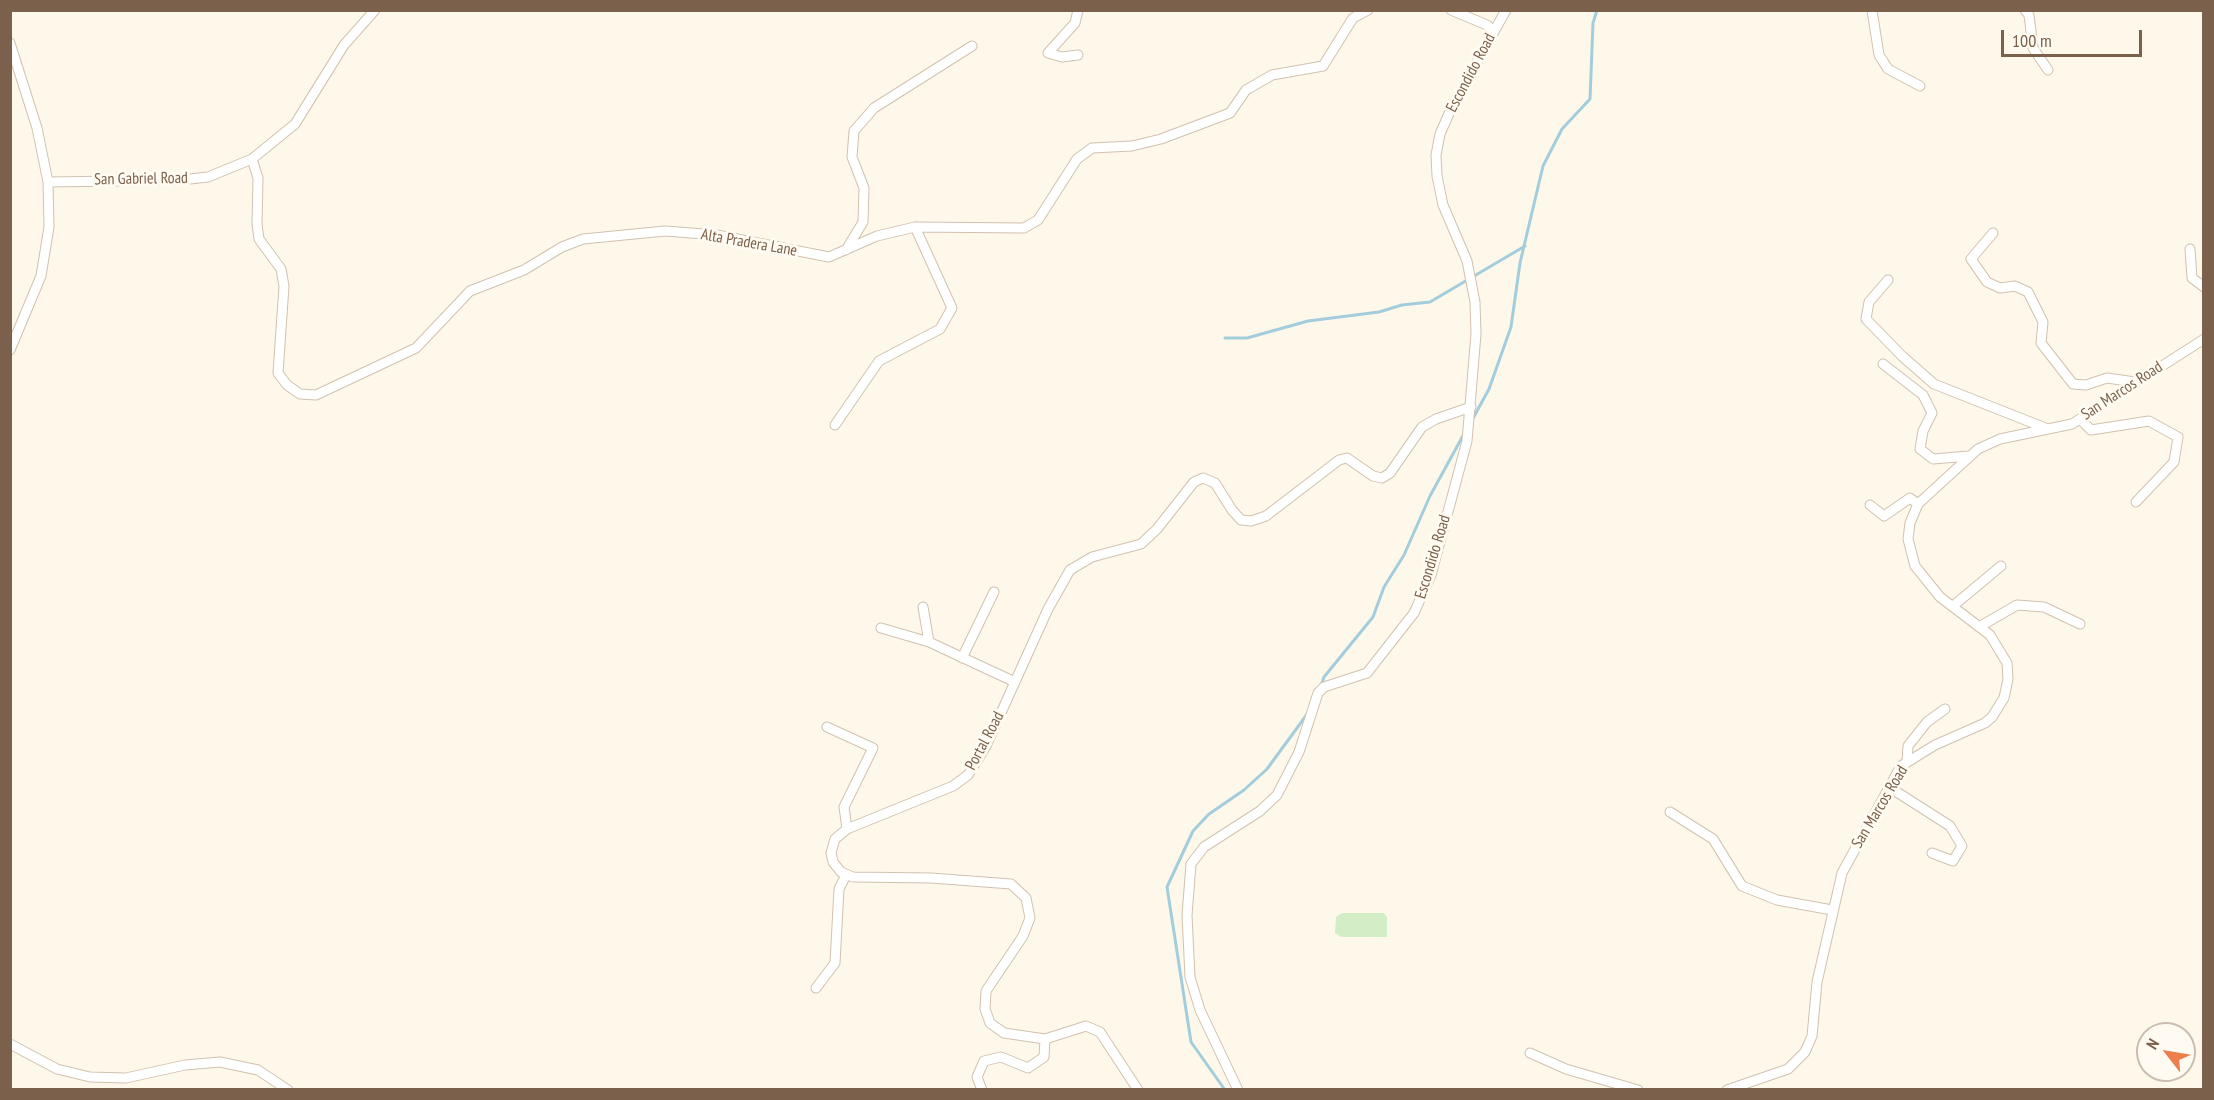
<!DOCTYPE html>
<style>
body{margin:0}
#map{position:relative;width:2214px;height:1100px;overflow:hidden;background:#fef8eb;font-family:"PT Sans Narrow",sans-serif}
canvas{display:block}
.frame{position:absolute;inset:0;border:12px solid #7b614b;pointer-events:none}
.north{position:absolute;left:2136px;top:1022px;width:60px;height:60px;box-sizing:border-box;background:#fffbf2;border:2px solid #cabdaf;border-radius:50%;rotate:301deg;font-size:16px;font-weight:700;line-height:24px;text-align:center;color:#7b614b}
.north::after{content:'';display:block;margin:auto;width:21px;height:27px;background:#ec7f4b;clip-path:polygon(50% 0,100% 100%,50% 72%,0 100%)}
.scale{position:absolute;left:2001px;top:30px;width:141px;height:27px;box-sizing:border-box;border:3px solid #7b614b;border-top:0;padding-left:8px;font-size:18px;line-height:21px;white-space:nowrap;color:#7b614b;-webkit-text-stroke:4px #fffbf2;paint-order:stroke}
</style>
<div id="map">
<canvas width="2214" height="1100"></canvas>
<div class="frame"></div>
<div class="north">N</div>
<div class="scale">100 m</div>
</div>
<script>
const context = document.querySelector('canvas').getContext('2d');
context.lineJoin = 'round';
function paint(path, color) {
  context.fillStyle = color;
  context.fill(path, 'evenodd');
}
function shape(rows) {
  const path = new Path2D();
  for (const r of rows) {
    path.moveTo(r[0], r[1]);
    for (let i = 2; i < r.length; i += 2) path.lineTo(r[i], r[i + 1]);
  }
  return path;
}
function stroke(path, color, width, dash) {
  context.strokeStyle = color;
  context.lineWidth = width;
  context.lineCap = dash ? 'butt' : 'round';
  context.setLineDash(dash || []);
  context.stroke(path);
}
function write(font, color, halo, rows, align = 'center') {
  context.font = font + ' "PT Sans Narrow",sans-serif';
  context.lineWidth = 6;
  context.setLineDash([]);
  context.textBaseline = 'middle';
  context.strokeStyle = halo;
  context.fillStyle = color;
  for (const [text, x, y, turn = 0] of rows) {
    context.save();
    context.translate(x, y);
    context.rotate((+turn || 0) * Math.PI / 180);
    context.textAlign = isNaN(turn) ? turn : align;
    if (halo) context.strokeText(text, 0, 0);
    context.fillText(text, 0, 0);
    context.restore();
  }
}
paint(shape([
 [1342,913,1384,913,1387,917,1387,937,1341,937,1335,933,1336,917]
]), '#d3edc7');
stroke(shape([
 [1225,338,1247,338,1308,321,1379,312,1402,305,1430,302,1525,246],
 [1471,422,1489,389,1511,327,1520,263,1543,166,1562,129,1590,99,1593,23,1597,10],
 [1321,686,1324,677,1373,617,1384,587,1404,555,1430,496,1465,432],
 [1225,1090,1191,1042,1167,887,1193,831,1209,814,1244,790,1267,769,1308,713]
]), '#a3cddc', 3);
const minor = shape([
 [1078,10,1075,23,1048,53,1062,57,1078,55],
 [1451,10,1487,25,1494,31],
 [1872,10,1879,55,1888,69,1920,86],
 [2025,10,2029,15,2033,48,2048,70],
 [10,43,37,128,48,182,49,227,41,276,10,350],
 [252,159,258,178,257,224,259,239,281,269,284,286,278,373,287,385,300,394,316,395,416,348,470,291,524,270,562,247,583,239,665,231,717,235,829,257,877,236,915,227,1024,228,1038,220,1077,159,1092,148,1132,146,1161,139,1230,113,1246,90,1272,75,1323,66,1353,18,1368,10],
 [48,182,181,180,208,177,252,159,295,124,344,45,375,10],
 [1993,233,1971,259,1987,282,2000,288,2015,286,2028,292,2043,322,2041,343,2073,384,2086,385,2107,378,2135,382],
 [2190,249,2192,278,2204,287],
 [846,250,863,222,864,188,852,157,854,131,874,108,972,46],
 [1888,280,1869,302,1866,319,1902,356,1934,384,2048,429],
 [1883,364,1923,395,1932,413,1923,431,1920,449,1933,459,1969,456],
 [2080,419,2091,430,2149,421,2178,437,2174,462,2136,502],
 [835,425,879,361,940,329,952,308,915,227],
 [1870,505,1884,516,1910,498,1918,504],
 [1953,606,2001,566],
 [923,607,929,642],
 [1979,627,2017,605,2044,607,2080,624],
 [881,628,929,642,1015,682],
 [962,658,994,592],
 [827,727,873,748,844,807,847,829],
 [1907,761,1908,746,1927,722,1945,709],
 [1889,787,1950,826,1962,846,1953,861,1932,853],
 [1670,812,1713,839,1742,886,1777,900,1832,910],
 [816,988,835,963,839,889,846,875],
 [10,1044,57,1069,90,1077,126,1078,185,1065,220,1062,258,1070,288,1090],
 [1530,1053,1566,1069,1638,1090],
 [982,1090,977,1077,984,1061,1001,1057,1028,1068,1044,1057,1045,1039],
 [1138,1090,1100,1032,1086,1026,1045,1039,1004,1033,990,1023,985,1009,986,991,1023,936,1030,918,1026,898,1011,884,931,878,853,877,841,872,833,862,831,853,835,839,847,829,953,786,968,775,986,746,1048,609,1070,570,1092,557,1141,544,1157,529,1194,482,1203,478,1215,483,1232,510,1241,520,1251,521,1266,516,1339,460,1347,458,1373,476,1382,478,1390,473,1422,427,1436,419,1471,407],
 [1238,1090,1200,1010,1190,977,1187,915,1191,864,1204,847,1260,811,1277,795,1299,752,1318,693,1324,687,1367,673,1414,613,1431,575,1467,441,1476,334,1475,302,1467,261,1443,205,1437,176,1436,155,1440,134,1451,109,1506,10],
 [1727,1090,1788,1069,1805,1052,1812,1036,1817,982,1842,873,1901,766,1935,745,1985,723,1992,717,2004,698,2008,679,2007,663,1990,635,1940,597,1915,566,1908,539,1910,523,1918,504,1978,449,2000,439,2072,424,2204,339]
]);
stroke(minor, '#d2c1af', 11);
stroke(minor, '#fff', 9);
write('16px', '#7b614b', '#fffbf2', [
 ["Escondido Road",1471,73,-62],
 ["San Gabriel Road",141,179,-1],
 ["Alta Pradera Lane",749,243,10],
 ["San Marcos Road",2122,391,-33],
 ["Escondido Road",1433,557,-73],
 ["Portal Road",985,741,-62],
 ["San Marcos Road",1880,807,-59]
]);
</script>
